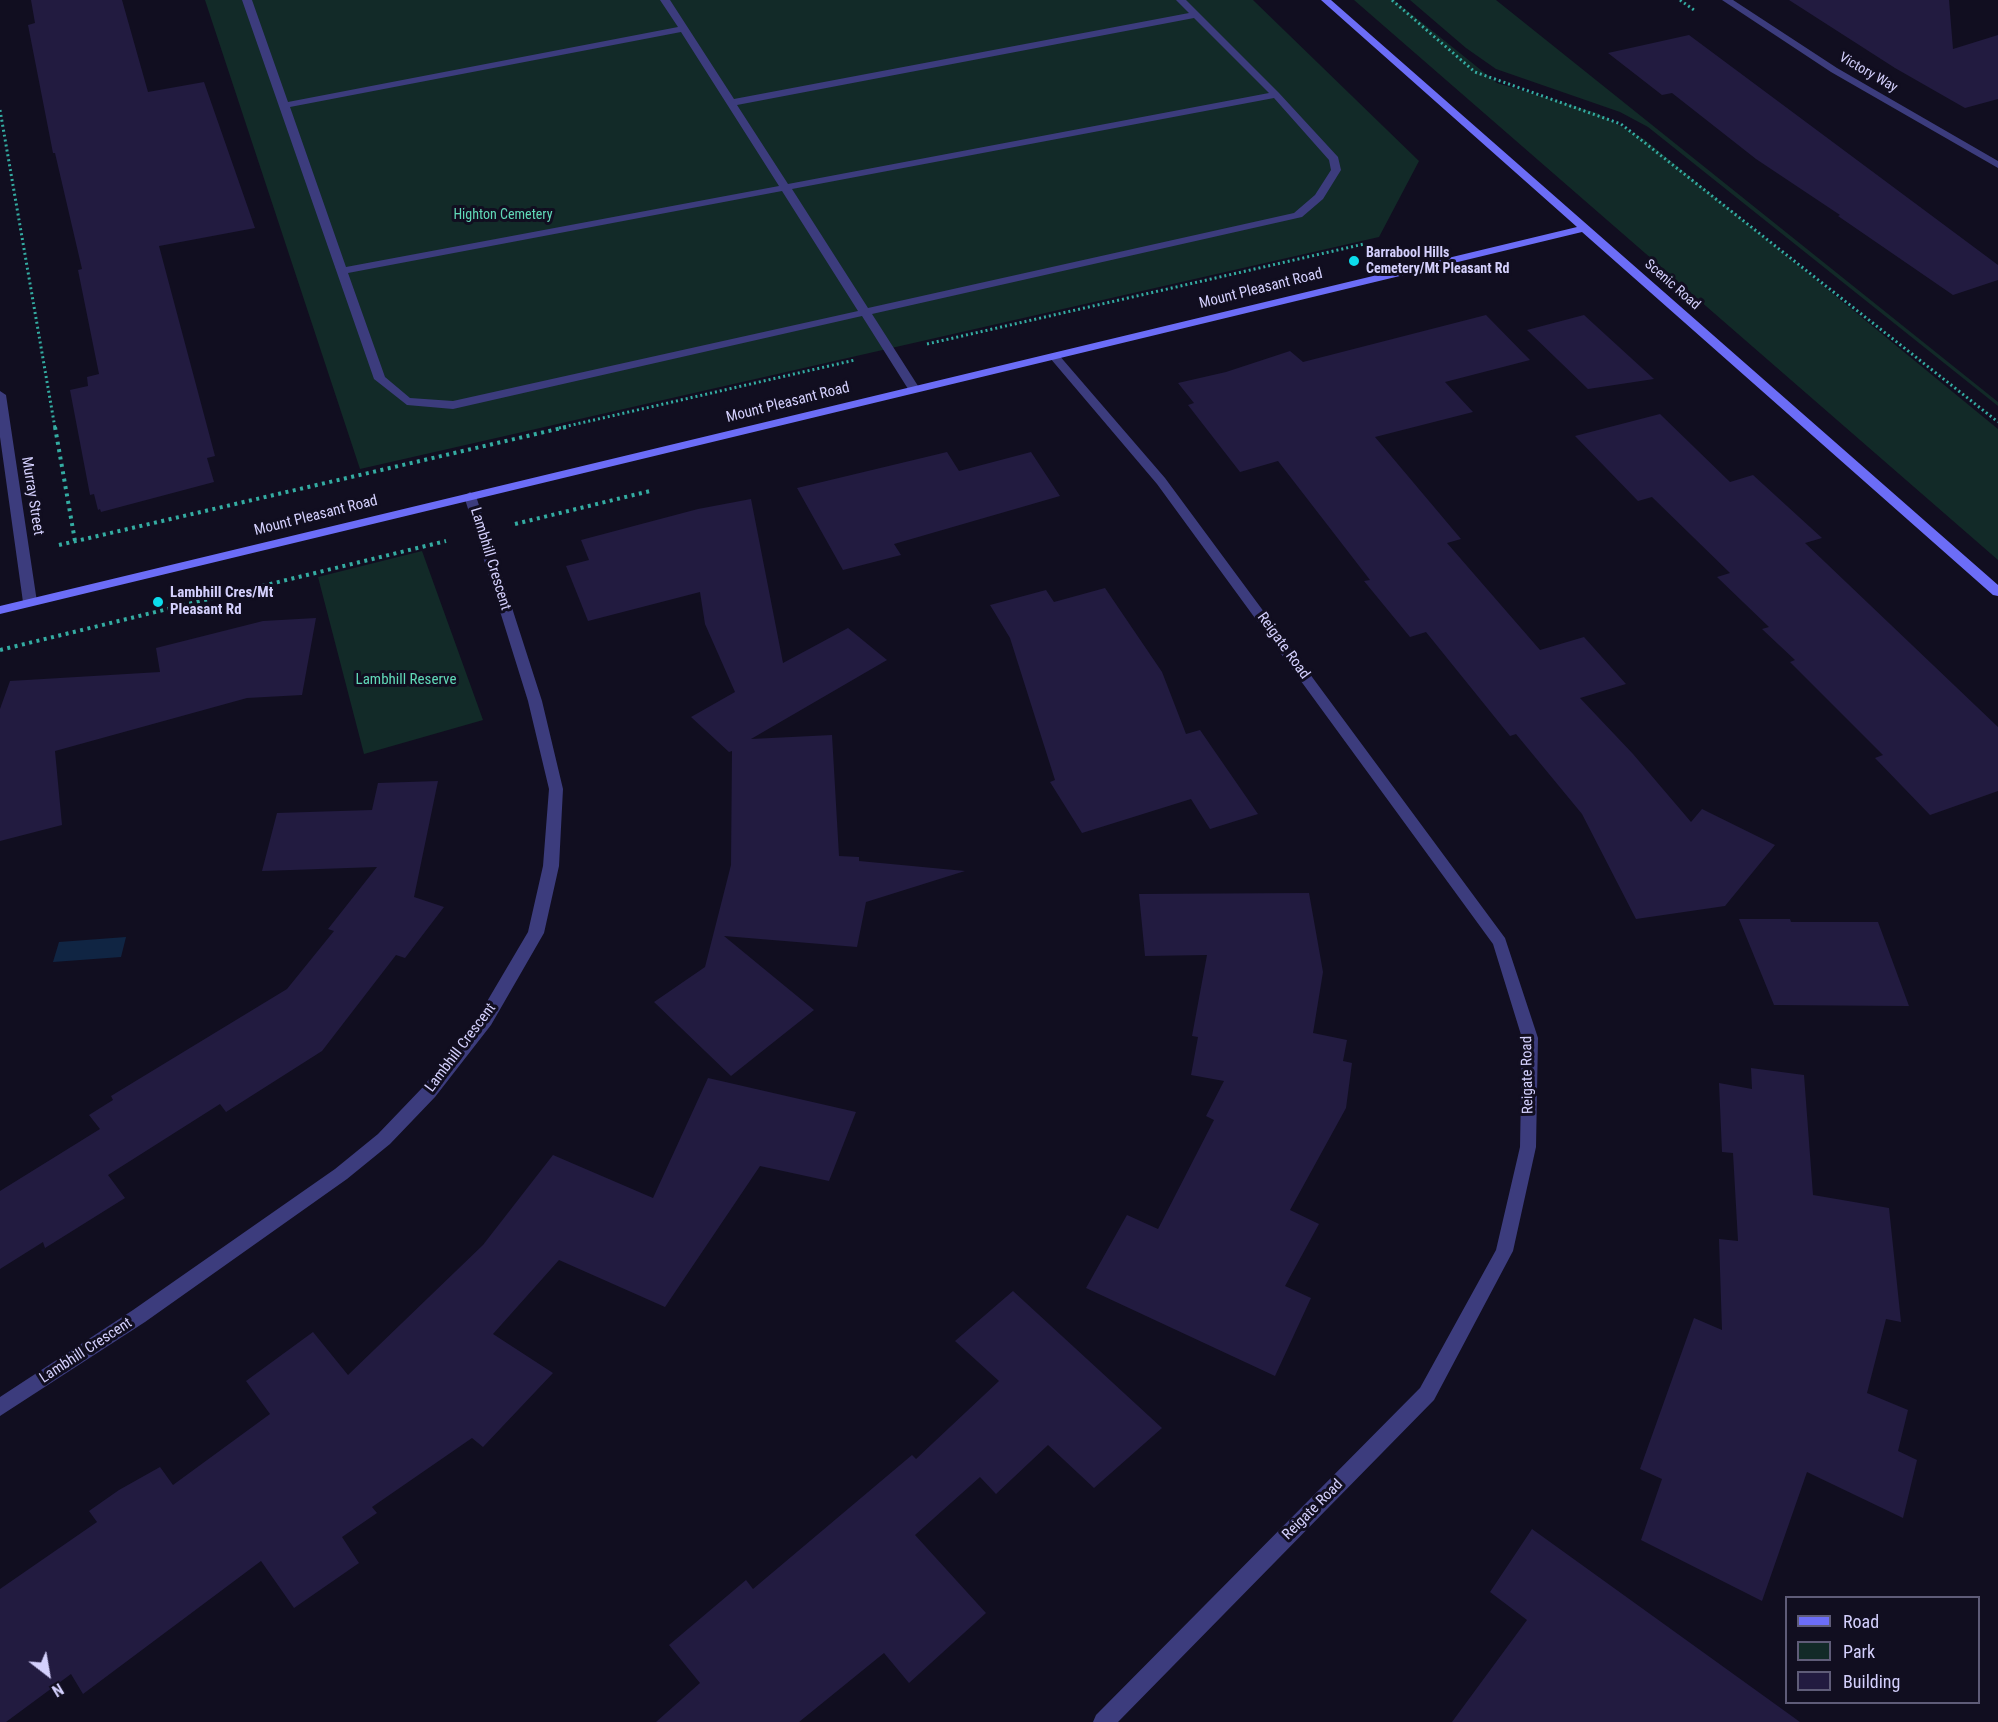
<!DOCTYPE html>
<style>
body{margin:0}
#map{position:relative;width:1998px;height:1722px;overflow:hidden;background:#110e20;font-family:"Roboto Condensed",sans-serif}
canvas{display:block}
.legend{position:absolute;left:1785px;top:1596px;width:195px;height:108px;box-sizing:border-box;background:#110e20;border:2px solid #5f5c78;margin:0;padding:8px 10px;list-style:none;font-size:18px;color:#d4d0fd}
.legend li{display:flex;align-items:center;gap:12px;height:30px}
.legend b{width:30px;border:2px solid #5f5c78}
.north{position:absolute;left:18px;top:1644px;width:60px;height:60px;-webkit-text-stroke:4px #110e20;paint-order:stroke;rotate:149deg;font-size:16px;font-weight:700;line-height:24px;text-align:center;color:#d4d0fd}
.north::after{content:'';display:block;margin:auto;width:21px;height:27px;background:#d4d0fd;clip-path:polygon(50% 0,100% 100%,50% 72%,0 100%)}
</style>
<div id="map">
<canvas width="1998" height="1722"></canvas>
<ul class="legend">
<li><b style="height:8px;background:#6c6df7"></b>Road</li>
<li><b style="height:16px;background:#122a28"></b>Park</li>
<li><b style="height:16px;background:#221b40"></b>Building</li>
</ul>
<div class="north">N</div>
</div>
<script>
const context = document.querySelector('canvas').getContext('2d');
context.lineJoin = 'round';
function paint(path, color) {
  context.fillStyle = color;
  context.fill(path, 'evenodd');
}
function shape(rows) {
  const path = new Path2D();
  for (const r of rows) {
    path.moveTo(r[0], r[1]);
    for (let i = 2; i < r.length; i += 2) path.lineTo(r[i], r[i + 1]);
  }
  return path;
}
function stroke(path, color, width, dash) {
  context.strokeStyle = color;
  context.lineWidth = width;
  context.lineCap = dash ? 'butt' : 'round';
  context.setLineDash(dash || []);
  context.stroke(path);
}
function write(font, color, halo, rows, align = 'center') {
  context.font = font + ' "Roboto Condensed",sans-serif';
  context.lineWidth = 6;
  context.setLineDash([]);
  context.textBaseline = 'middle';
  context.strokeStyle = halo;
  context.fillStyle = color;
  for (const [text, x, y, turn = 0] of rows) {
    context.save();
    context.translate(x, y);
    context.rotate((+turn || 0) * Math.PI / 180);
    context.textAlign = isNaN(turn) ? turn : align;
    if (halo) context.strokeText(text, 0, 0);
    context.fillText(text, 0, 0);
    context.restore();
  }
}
paint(shape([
 [205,0,1253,0,1419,161,1379,237,360,469],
 [1354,0,1394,0,1497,83,1597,113,1644,139,1998,429,1998,560],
 [1410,0,1496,0,1998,402,1998,406,1648,127,1620,112,1496,69,1466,48],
 [422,551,483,720,364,754,318,577]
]), '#122a28');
paint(shape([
 [126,937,121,957,53,962,59,942]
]), '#102543');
paint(shape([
 [31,0,122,0,148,92,204,82,255,228,159,246,215,456,207,458,214,482,101,512,100,509,98,510,94,494,90,495,70,390,88,386,87,377,99,374,78,270,82,269,55,153,53,153,28,25,35,23],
 [1789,0,1949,0,1953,49,1998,35,1998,99,1965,108,1895,68],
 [1689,35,1998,265,1998,280,1953,295,1838,216,1840,215,1756,159,1672,93,1662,95,1608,53],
 [1486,315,1530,360,1445,382,1473,412,1375,437,1461,539,1447,543,1540,650,1584,637,1626,684,1580,698,1633,754,1691,822,1702,809,1775,845,1725,906,1636,919,1582,814,1516,734,1510,736,1426,632,1410,637,1364,581,1370,580,1278,461,1240,472,1188,405,1194,403,1178,383,1226,372,1290,351,1303,362],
 [1584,315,1654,379,1588,389,1527,330],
 [1660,414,1730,482,1753,475,1822,538,1805,543,1998,727,1998,791,1930,815,1875,758,1883,755,1790,662,1795,660,1762,629,1769,627,1717,577,1730,573,1652,497,1638,501,1575,436],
 [947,452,959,471,1031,452,1060,496,894,544,901,555,843,570,797,488],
 [751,499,783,663,848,628,887,660,751,739,832,735,839,856,859,857,859,861,965,871,866,902,857,947,724,936,814,1010,731,1076,654,1002,705,967,731,865,732,751,729,752,691,717,735,692,705,624,700,592,588,621,566,566,589,560,581,540,698,509],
 [1105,588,1162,672,1186,734,1200,730,1258,814,1210,829,1191,799,1082,833,1050,782,1055,780,1010,638,990,605,1046,590,1054,602],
 [316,618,302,695,247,698,55,751,62,825,0,841,0,709,10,681,160,672,156,648,263,621],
 [438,781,414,897,444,907,405,958,396,955,322,1051,226,1112,220,1104,108,1175,125,1198,45,1248,43,1242,0,1269,0,1191,100,1129,89,1115,113,1100,111,1096,287,989,334,931,328,929,377,867,262,871,277,813,372,810,378,783],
 [1309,893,1323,972,1313,1033,1347,1040,1343,1061,1352,1063,1346,1108,1290,1210,1319,1224,1285,1286,1311,1298,1275,1376,1086,1288,1127,1215,1158,1229,1214,1120,1206,1116,1224,1081,1191,1075,1198,1037,1192,1036,1207,955,1145,956,1139,894],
 [1739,919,1790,919,1791,922,1878,922,1909,1006,1774,1005],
 [1751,1068,1804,1075,1813,1195,1889,1208,1901,1322,1886,1319,1867,1393,1908,1410,1898,1451,1917,1460,1903,1518,1807,1472,1762,1601,1641,1540,1662,1479,1640,1469,1694,1318,1722,1330,1719,1239,1738,1241,1733,1153,1722,1152,1719,1083,1752,1089],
 [708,1078,856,1112,829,1181,760,1166,665,1307,559,1260,493,1334,553,1373,483,1447,472,1438,372,1507,377,1513,342,1537,359,1563,294,1608,261,1561,83,1694,71,1674,6,1722,0,1722,0,1589,97,1522,89,1511,119,1490,160,1467,173,1485,270,1414,246,1381,313,1332,348,1375,483,1245,553,1155,653,1198],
 [1013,1291,1162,1428,1094,1488,1048,1445,996,1494,980,1477,915,1535,986,1613,909,1683,884,1653,799,1722,656,1722,700,1683,669,1645,746,1580,753,1589,912,1455,916,1459,999,1381,955,1341],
 [1532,1529,1800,1722,1452,1722,1527,1620,1490,1592]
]), '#221b40');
stroke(shape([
 [1392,0,1475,72,1621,124,1998,422],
 [1680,0,1694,10],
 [0,110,55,428],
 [927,344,1364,244],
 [559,428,855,360]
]), '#34aca2', 3, [2, 3]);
stroke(shape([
 [55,427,75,541],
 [515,524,650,491],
 [59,545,566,427],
 [0,650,446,541]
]), '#34aca2', 4, [3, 4.5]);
paint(shape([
 [242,0,252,0,288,102,678,27,660,0,670,0,734,99,1189,13,1176,0,1186,0,1279,93,1338,157,1341,170,1323,199,1302,217,872,314,920,389,918,392,910,392,862,316,453,409,407,405,374,379,242,0],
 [1194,18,1269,93,788,184,737,105,1194,18],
 [681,32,779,186,346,267,290,107,681,32],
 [1274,98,1329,160,1331,170,1315,195,1294,213,868,308,792,189,1274,98],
 [782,191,858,311,453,401,410,398,385,377,348,273,782,191]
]), '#3c3c7d');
paint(shape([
 [1722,0,1733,0,1837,68,1998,161,1998,168,1831,72,1722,0],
 [1054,353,1058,354,1165,478,1505,938,1538,1038,1536,1147,1513,1251,1434,1400,1118,1722,1093,1722,1096,1715,1420,1388,1496,1250,1520,1147,1522,1038,1493,944,1157,484,1050,358,1048,356,1054,353],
 [0,391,6,395,37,602,30,606,23,602,0,437,0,391],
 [470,492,476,496,542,701,563,789,559,866,544,933,491,1025,435,1097,390,1144,347,1179,145,1322,0,1416,0,1397,133,1310,335,1169,378,1134,423,1087,479,1015,528,932,543,866,549,789,528,701,464,496,470,492]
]), '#3c3c7d');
paint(shape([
 [1321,0,1331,0,1998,585,1998,596,1993,595,1582,232,0,614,0,606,1577,227,1321,0]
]), '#6c6df7');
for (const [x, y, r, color] of [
 [1354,261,6,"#0cdcec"],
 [158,602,6,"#0cdcec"]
]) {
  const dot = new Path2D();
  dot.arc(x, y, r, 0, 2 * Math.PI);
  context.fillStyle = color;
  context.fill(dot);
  stroke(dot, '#110e20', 2);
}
write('14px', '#d4d0fd', '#110e20', [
 ["Victory Way",1868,73,30],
 ["Scenic Road",1672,285,41]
]);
write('14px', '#60d8b7', '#110e20', [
 ["Highton Cemetery",503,215]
]);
write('bold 14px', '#d4d0fd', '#110e20', [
 ["Barrabool Hills",1366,253],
 ["Cemetery/Mt Pleasant Rd",1366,269]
], 'left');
write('15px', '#d4d0fd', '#110e20', [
 ["Mount Pleasant Road",1261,289,-14],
 ["Mount Pleasant Road",788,403,-14],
 ["Murray Street",32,496,81],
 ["Mount Pleasant Road",316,516,-14],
 ["Lambhill Crescent",490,559,73],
 ["Reigate Road",1283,646,54],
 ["Lambhill Crescent",461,1048,-53],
 ["Reigate Road",1528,1075,-91],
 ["Lambhill Crescent",86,1351,-33],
 ["Reigate Road",1313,1510,-45]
]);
write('bold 15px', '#d4d0fd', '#110e20', [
 ["Lambhill Cres/Mt",170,593],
 ["Pleasant Rd",170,610]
], 'left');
write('15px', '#60d8b7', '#110e20', [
 ["Lambhill Reserve",406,680]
]);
</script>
